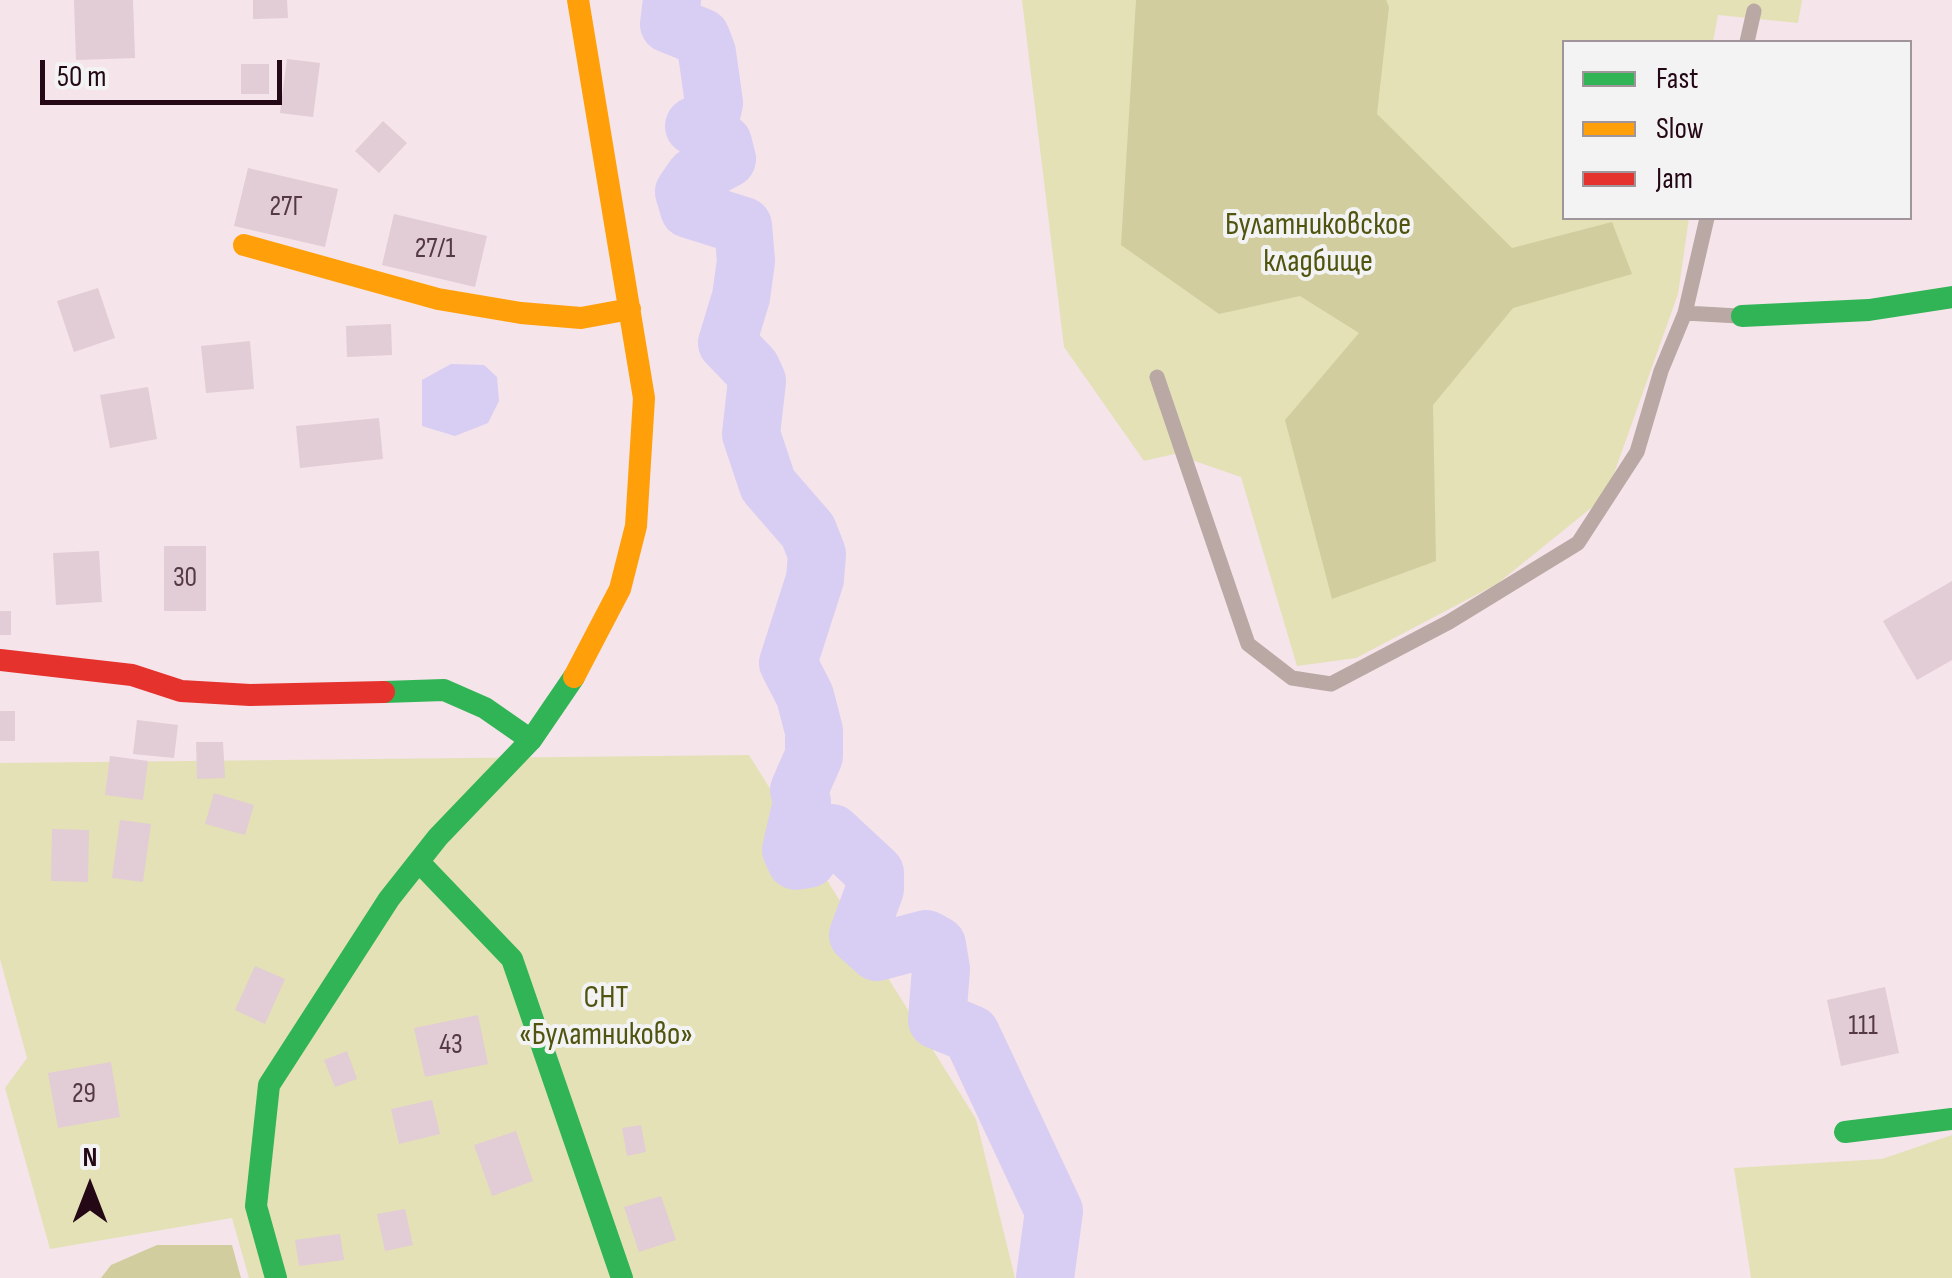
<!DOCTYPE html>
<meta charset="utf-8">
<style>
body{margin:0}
#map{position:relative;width:1952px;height:1278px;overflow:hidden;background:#f5e4ea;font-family:"Sofia Sans Condensed",sans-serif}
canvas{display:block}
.legend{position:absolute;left:1562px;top:40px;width:350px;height:180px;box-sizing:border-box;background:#f3f3f3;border:2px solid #a0959a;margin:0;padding:12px 18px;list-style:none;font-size:30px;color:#240815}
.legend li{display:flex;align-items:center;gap:20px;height:50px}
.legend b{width:50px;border:2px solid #a0959a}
.north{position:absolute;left:40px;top:1138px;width:100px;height:100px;-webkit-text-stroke:8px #f3f3f3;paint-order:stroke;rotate:0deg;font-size:28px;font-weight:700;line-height:40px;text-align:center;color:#240815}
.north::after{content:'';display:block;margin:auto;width:35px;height:45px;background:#240815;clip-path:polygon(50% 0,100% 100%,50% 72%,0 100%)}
.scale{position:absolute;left:40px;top:60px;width:242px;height:45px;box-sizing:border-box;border:5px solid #240815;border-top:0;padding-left:12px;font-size:30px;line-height:35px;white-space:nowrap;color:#240815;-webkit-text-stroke:8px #f3f3f3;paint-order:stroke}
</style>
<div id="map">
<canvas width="1952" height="1278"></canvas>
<ul class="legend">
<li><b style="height:12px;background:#30b455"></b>Fast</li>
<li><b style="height:12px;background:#ff9f0a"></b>Slow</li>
<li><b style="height:12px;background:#e5322d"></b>Jam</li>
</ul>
<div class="north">N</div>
<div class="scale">50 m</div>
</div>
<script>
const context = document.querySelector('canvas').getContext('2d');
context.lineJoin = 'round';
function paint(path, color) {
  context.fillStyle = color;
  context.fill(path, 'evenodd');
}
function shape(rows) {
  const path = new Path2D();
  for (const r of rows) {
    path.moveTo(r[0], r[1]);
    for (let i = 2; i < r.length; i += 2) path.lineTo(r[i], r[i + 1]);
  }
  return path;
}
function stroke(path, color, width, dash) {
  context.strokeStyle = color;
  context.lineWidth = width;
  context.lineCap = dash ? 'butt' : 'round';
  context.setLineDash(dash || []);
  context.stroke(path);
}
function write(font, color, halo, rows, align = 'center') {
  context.font = font + ' "Sofia Sans Condensed",sans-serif';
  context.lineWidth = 8;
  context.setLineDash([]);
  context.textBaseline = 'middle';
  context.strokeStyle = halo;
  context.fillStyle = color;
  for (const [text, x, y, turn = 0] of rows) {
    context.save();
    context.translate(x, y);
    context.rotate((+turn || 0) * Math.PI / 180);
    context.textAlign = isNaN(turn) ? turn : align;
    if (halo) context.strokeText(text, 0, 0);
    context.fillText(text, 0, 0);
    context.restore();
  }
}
paint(shape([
 [1022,0,1802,0,1798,23,1718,15,1713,42,1564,42,1564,218,1689,218,1678,294,1606,496,1497,584,1356,658,1297,666,1241,477,1174,454,1144,461,1064,347],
 [749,755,976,1119,1015,1278,249,1278,232,1218,50,1249,5,1088,27,1058,0,959,0,763],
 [1952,1135,1952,1278,1751,1278,1734,1168,1882,1159]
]), '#e4e1b7');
paint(shape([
 [1136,0,1386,0,1389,7,1377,114,1512,248,1612,222,1632,274,1513,308,1433,405,1436,561,1332,599,1285,420,1359,333,1300,296,1219,314,1121,245],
 [157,1245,232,1245,241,1278,101,1278,111,1265]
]), '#d1cd9e');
paint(shape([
 [451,364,484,365,497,377,499,401,488,423,455,436,422,426,422,380]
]), '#d8cdf2');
stroke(shape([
 [672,0,669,24,701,37,707,53,714,103,710,120,694,126,723,143,727,159,695,176,684,192,689,209,743,226,746,261,741,297,727,343,751,368,757,381,751,434,768,485,808,531,817,554,815,579,788,663,805,696,814,731,814,756,799,790,802,802,791,850,796,861,808,859,821,838,832,833,875,873,875,889,858,935,877,952,926,939,937,945,941,969,937,1020,971,1034,1054,1211,1045,1278]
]), '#d8cdf2', 58);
paint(shape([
 [74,0,133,0,135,58,76,60],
 [253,0,287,0,288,18,253,19],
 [287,59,320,63,313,117,280,113],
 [241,64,269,64,269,94,241,94],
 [383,121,407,143,379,173,355,151],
 [248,168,338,189,325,247,234,226],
 [394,214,487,236,475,287,382,265],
 [98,288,115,338,74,352,57,301],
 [391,324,392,355,347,357,346,326],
 [250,341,254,389,206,393,201,346],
 [148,387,157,439,110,448,100,395],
 [379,418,383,459,300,468,296,426],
 [164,546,206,546,206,611,164,611],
 [99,551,102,602,56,605,53,553],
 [1952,581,1952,660,1917,680,1883,621],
 [0,611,11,611,11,635,0,635],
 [0,711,15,711,15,741,0,741],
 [137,720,178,725,174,758,133,754],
 [196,742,223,742,225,778,197,779],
 [110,756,148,761,143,800,105,795],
 [214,793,254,805,245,835,205,824],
 [120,820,151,824,143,882,112,878],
 [52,829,89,830,88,882,51,881],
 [255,966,285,979,265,1024,235,1010],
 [1885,987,1899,1053,1841,1066,1827,1000],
 [478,1015,488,1064,425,1077,414,1028],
 [347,1051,357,1079,335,1087,324,1060],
 [111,1062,120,1117,58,1128,48,1073],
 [432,1100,440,1134,399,1144,391,1109],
 [641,1125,646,1152,627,1156,622,1128],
 [516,1131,533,1181,492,1196,474,1145],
 [661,1196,676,1240,639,1252,624,1207],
 [405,1209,413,1245,385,1251,377,1214],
 [340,1234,344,1260,299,1266,295,1240]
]), '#e2ccd5');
stroke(shape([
 [1747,42,1754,11],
 [1707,218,1685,313,1738,316],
 [1157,377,1248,644,1292,678,1331,684,1449,622,1578,543,1637,452,1661,371,1685,313]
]), '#baa8a4', 15);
stroke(shape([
 [1742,316,1869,310,1952,297],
 [384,692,444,690,485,708,531,740],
 [419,862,512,959,622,1278],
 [1845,1132,1952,1119],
 [276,1278,256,1206,269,1085,389,899,438,837,531,740,574,677]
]), '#30b455', 22);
stroke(shape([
 [244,245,438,299,521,313,581,318,630,309],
 [574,677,620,589,636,526,644,398,578,0]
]), '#ff9f0a', 22);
stroke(shape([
 [0,660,132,675,181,691,250,695,384,692]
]), '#e5322d', 22);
write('28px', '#543945', null, [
 ["27Г",286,208],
 ["27/1",435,250],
 ["30",185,579],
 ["111",1863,1027],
 ["43",451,1046],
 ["29",84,1095]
]);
write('32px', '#50540f', '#f3f3f3', [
 ["Булатниковское",1318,226],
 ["кладбище",1318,263],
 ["СНТ",606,999],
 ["«Булатниково»",606,1036]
]);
</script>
